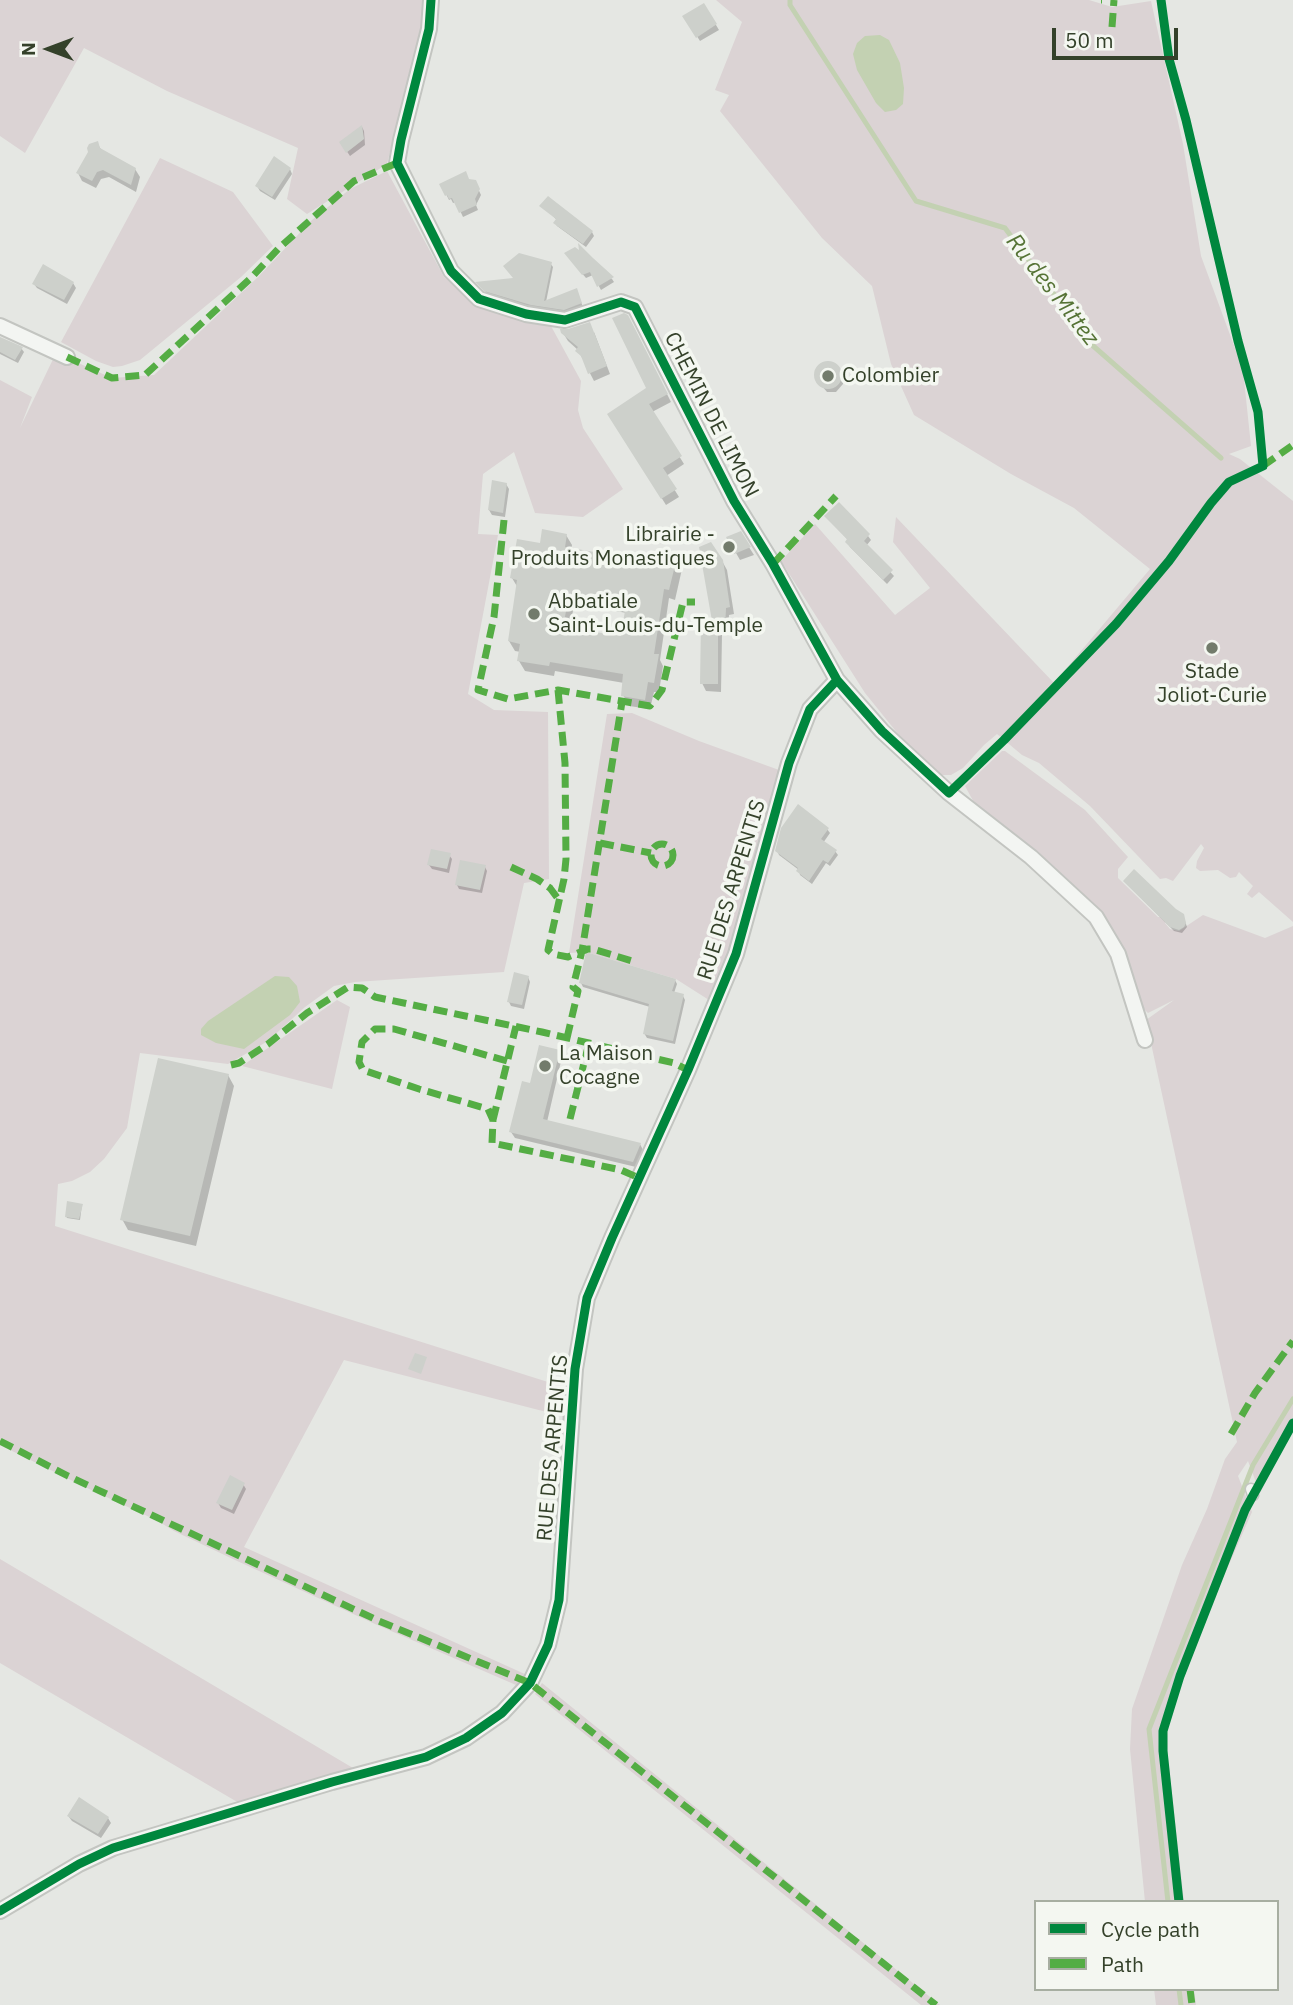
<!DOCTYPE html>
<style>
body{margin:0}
#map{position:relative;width:1293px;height:2005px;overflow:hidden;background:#e5e7e3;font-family:"IBM Plex Sans",sans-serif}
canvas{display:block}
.legend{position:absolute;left:1034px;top:1900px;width:245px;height:91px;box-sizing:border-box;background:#f4f7f1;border:2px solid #a7aea1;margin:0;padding:9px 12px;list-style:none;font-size:21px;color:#34412a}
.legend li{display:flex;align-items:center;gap:14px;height:35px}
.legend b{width:35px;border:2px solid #a7aea1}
.north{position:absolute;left:14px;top:14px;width:70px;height:70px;-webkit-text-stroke:5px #f4f7f1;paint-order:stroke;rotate:270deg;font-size:19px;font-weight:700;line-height:28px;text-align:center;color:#34412a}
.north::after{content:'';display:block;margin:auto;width:24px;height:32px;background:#34412a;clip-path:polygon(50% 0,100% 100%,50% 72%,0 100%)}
.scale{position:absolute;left:1052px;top:28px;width:126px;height:32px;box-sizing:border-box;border:4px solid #34412a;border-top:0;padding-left:9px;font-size:21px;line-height:24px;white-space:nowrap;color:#34412a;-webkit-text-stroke:5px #f4f7f1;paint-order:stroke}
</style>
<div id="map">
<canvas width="1293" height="2005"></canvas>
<ul class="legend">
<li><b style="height:9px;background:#00873e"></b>Cycle path</li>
<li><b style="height:9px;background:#54ad44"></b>Path</li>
</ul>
<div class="north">N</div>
<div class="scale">50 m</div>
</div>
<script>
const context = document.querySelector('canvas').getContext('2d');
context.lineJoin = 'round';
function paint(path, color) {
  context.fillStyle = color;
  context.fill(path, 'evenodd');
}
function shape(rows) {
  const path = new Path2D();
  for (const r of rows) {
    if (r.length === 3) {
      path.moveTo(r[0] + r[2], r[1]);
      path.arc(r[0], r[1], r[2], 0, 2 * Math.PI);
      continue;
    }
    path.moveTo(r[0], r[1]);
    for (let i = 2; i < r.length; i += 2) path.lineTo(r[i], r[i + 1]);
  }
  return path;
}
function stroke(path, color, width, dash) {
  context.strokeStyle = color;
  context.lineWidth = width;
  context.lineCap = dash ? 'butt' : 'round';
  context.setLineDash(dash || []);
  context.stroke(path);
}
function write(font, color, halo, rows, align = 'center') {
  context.font = font + ' "IBM Plex Sans",sans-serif';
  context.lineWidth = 7;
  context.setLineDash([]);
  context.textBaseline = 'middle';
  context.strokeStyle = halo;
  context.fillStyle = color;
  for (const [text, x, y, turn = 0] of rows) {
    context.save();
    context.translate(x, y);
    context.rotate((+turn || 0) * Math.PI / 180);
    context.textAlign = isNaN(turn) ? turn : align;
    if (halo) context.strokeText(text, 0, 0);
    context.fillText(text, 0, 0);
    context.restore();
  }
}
paint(shape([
 [0,0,431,0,429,29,405,90,387,164,307,214,287,199,298,148,167,91,84,48,25,153,0,136],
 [716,0,1089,0,1112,7,1151,1,1183,144,1201,256,1243,370,1251,446,1229,454,1240,459,1293,501,1293,922,1259,892,1252,898,1247,894,1253,886,1239,872,1236,877,1230,878,1218,870,1200,871,1196,868,1197,861,1204,848,1201,844,1173,881,1166,878,1160,879,1090,806,1039,763,1022,755,997,734,984,745,963,768,951,775,940,775,911,750,865,693,781,561,815,524,895,615,930,588,893,542,896,517,1054,683,1150,569,1074,508,1011,474,914,415,891,364,872,286,822,238,720,111,729,95,715,90,742,22],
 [160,158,233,192,273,246,241,277,140,360,122,366,113,367,96,361,61,342],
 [387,171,444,277,481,308,551,326,581,381,578,410,583,428,623,489,583,517,535,513,514,452,483,474,478,534,498,535,468,694,494,710,548,712,549,879,524,883,504,972,355,982,334,986,305,1007,268,1041,228,1064,140,1053,127,1128,104,1159,90,1172,72,1181,58,1184,55,1226,570,1389,566,1417,344,1360,244,1547,527,1675,516,1685,375,1624,235,1560,174,1531,158,1521,85,1487,0,1445,0,380,32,397,20,428,56,353,112,378,154,375,258,277,312,220,350,189],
 [632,713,699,741,779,770,726,959,709,1000,676,979,586,952,569,953,607,714],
 [1002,751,1005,751,1085,810,1128,857,1118,869,1118,878,1158,917,1165,917,1165,923,1170,929,1179,931,1203,915,1265,938,1293,926,1293,1430,1260,1493,1248,1461,1238,1476,1252,1512,1212,1603,1179,1691,1167,1727,1168,1758,1184,1902,1145,1902,1130,1749,1132,1709,1182,1565,1207,1509,1225,1459,1237,1442,1146,1020,1174,1000,1148,1013,1142,1007,1088,902,1050,864,977,808,965,786],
 [337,1000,350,1007,332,1089,242,1066],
 [0,1559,353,1768,239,1803,0,1663],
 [542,1683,940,2005,921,2005,535,1694],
 [1154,1989,1194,1989,1196,2005,1156,2005]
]), '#dbd3d4');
paint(shape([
 [880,35,889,40,900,63,904,88,903,104,896,110,885,112,876,103,857,70,853,54,857,43,865,36],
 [275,976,289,977,297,986,300,1002,290,1015,244,1049,216,1043,201,1035,201,1029,208,1021]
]), '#c3d1b2');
paint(shape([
 [704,5,719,30,700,41,684,16],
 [362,127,364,131,365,145,350,156,344,147],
 [97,143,102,151,135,169,140,177,136,192,109,177,101,179,96,188,82,181,78,173,89,152],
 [290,169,292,174,275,200,260,191,257,186],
 [469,180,475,182,481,195,476,205,478,210,463,217,456,202,453,203,451,199,449,200,441,184],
 [542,206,592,232,594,236,586,247,557,226,555,223,557,220],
 [581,249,612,279,614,282,601,290,593,275,586,278,568,257,582,253],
 [550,263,553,267,546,302,578,294,583,307,567,314,535,309,488,294,480,286,515,280],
 [73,283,76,288,67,304,37,288,34,284],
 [632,324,671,402,652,412,684,464,666,476,679,497,666,505,609,414,648,389],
 [594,332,610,374,594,381,578,350,568,341,563,333],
 [0,339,21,348,24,352,18,363,0,354],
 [825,363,835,365,844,379,843,384,836,392,827,392,816,379,817,369],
 [506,484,509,489,505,517,492,515,489,510],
 [826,517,868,536,871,540,866,546,894,576,887,584,850,547,847,542,848,540],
 [740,533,754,555,740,560,736,553],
 [566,535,572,545,571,550,644,562,676,559,682,569,675,600,669,598,660,660,663,666,659,692,654,692,650,709,629,706,623,695,624,683,555,671,554,676,525,671,519,661,521,652,515,651,509,641,518,588,512,578,542,545],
 [574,604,627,613,622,638,570,630],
 [722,561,727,570,734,614,729,615,728,635,722,635,721,692,706,691,702,683,714,623],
 [827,829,830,833,823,843,835,851,838,855,830,866,826,863,812,884,800,875,799,870,779,855,777,850],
 [449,855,452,859,449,873,432,869,429,865],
 [485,867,487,871,482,893,459,889,457,885],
 [1128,885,1183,915,1187,927,1182,933,1174,931],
 [528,977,530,982,524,1009,511,1006,509,1002],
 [675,980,677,984,674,993,683,996,685,1000,675,1044,647,1038,644,1033,650,1007,583,987,581,983],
 [559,1051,562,1057,547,1122,640,1144,643,1150,636,1167,515,1138,511,1132,532,1085],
 [228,1075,234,1086,196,1246,128,1230,122,1219],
 [82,1205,80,1220,67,1218,66,1216],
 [243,1484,246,1489,234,1514,221,1508,218,1503],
 [69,1817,108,1818,111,1823,101,1838,72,1821]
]), '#0003');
stroke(shape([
 [790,0,790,5,916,201,1005,228,1091,344,1221,458],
 [1168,1902,1149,1729,1253,1465,1293,1399],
 [1179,1989,1181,2005]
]), '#c3d1b2', 5);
paint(shape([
 [704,3,717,24,696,38,682,16],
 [362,125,364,139,346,153,339,142],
 [98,141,100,148,136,168,131,185,103,170,97,172,92,181,76,173,88,152,87,148,89,144],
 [274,156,291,168,272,197,255,186],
 [466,171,469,179,476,180,480,189,475,199,477,205,459,213,452,198,449,199,447,195,445,196,439,184],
 [548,196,593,231,583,244,553,223,556,219,539,206],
 [578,243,593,258,614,277,597,287,590,272,582,275,564,253,575,247,579,250],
 [519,253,552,262,544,301,577,288,582,303,564,310,531,305,484,291,475,282,513,278,503,266],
 [43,264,74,282,64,300,32,284],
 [624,313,628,315,668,394,649,404,682,456,663,468,677,489,661,499,607,414,646,388,612,318],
 [590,322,607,366,588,374,581,356,575,351,578,347,561,333,560,329,568,329],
 [0,337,23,347,15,360,0,352],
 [828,375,14],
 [492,480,507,483,503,513,488,510],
 [839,502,870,534,864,541,893,570,883,580,845,542,847,539,824,516],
 [542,529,567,534,565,547,642,560,643,552,677,557,669,590,664,589,654,654,659,654,654,683,648,682,645,700,621,696,623,674,550,662,549,666,517,661,520,644,508,641,517,580,510,578,517,539,540,543],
 [569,595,626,604,621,636,563,627],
 [741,531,751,547,734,554,726,537],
 [711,542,723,560,730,607,726,608,725,628,718,628,718,684,700,684,701,621,712,621,699,547],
 [798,804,829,828,821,839,837,850,828,863,823,860,809,881,796,871,798,868,775,851,781,828],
 [431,849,451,853,447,869,427,865],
 [460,860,486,865,480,890,455,885],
 [1134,869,1176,909,1184,914,1186,923,1184,927,1179,930,1170,927,1123,881],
 [586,952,676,979,672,991,684,994,673,1041,643,1034,649,1004,579,983],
 [514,972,529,976,522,1005,507,1002],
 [539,1045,560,1050,543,1119,641,1143,633,1162,509,1132,522,1081,530,1083],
 [158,1058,229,1074,190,1236,120,1220],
 [67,1201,83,1204,79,1219,65,1217],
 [415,1353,427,1357,421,1374,408,1369],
 [230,1475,245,1483,232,1510,216,1503],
 [79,1797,109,1817,98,1834,67,1816]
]), '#cdd0cb');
const pedestrian = shape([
 [1251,1489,1253,1495]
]);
const minor = shape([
 [431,0,429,29,401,140,397,163,451,271,479,299,526,314,565,320,621,302,635,307,734,501,773,564,837,680,882,731,949,793,1031,857,1096,917,1118,954,1145,1040],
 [0,326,67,357],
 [0,1911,79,1864,113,1848,332,1782,426,1757,466,1738,502,1713,530,1683,548,1645,559,1600,575,1369,587,1298,612,1238,688,1070,736,954,789,763,810,709,837,680]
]);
stroke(pedestrian, '#c3c5c1', 13);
stroke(minor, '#c3c5c1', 18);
stroke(pedestrian, '#f3f5f2', 10);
stroke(minor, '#f3f5f2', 14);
stroke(shape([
 [1101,0,1102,0],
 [1112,27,1114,0],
 [67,357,112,378,145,375,251,278,279,248,354,181,397,163],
 [1263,466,1293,445],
 [504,520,494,617,478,690,508,699,558,690,650,706,662,690,683,602,695,602],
 [773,564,836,496],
 [558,690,565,763,566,859,564,879,548,950,553,954,568,957,588,949,593,949,632,961],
 [600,843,651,853],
 [662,855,11],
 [511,867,537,879,550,888,559,900],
 [567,1038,578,991,573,987,582,951,622,702],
 [507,1061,394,1029,375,1029,362,1042,359,1062,363,1070,419,1089,488,1109,493,1120,492,1143,621,1170,639,1178],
 [231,1065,239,1063,268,1044,307,1013,348,987,362,988,375,997,542,1032,674,1063,688,1070],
 [570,1119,589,1043],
 [493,1120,516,1026],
 [1231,1434,1255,1393,1293,1341],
 [0,1441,68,1476,379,1621,530,1683,936,2005],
 [1190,1989,1192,2005]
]), '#54ad44', 7, [14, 7]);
stroke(shape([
 [431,0,429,29,401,140,397,163,451,271,479,299,526,314,565,320,621,302,635,307,734,501,773,564,837,680,882,731,949,793,1004,740,1116,624,1169,561,1211,503,1229,482,1263,466,1258,412,1238,341,1186,120,1169,59,1161,0],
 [1179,1902,1163,1751,1163,1731,1180,1676,1245,1510,1293,1423],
 [0,1911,79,1864,113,1848,332,1782,426,1757,466,1738,502,1713,530,1683,548,1645,559,1600,575,1369,587,1298,612,1238,688,1070,736,954,789,763,810,709,837,680]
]), '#00873e', 9);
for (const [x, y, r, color] of [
 [828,376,7,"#727b6b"],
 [729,547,7,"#727b6b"],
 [534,614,7,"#727b6b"],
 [1212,648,7,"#727b6b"],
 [545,1066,7,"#727b6b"]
]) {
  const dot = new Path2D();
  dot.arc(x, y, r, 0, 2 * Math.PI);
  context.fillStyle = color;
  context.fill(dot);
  stroke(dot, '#f4f7f1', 2.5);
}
write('21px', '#34412a', '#f4f7f1', [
 ["Colombier",842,376],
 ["Librairie -",715,535,"right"],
 ["Produits Monastiques",715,559,"right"],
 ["Abbatiale",548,602],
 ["Saint-Louis-du-Temple",548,626],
 ["Stade",1212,672,"center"],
 ["Joliot-Curie",1212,696,"center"],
 ["La Maison",559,1054],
 ["Cocagne",559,1078]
], 'left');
write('21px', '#34412a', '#f4f7f1', [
 ["CHEMIN DE LIMON",711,415,63],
 ["RUE DES ARPENTIS",732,890,-73],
 ["RUE DES ARPENTIS",553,1448,-85]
]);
write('italic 23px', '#557335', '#f4f7f1', [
 ["Ru des Mittez",1052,290,52]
]);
</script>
